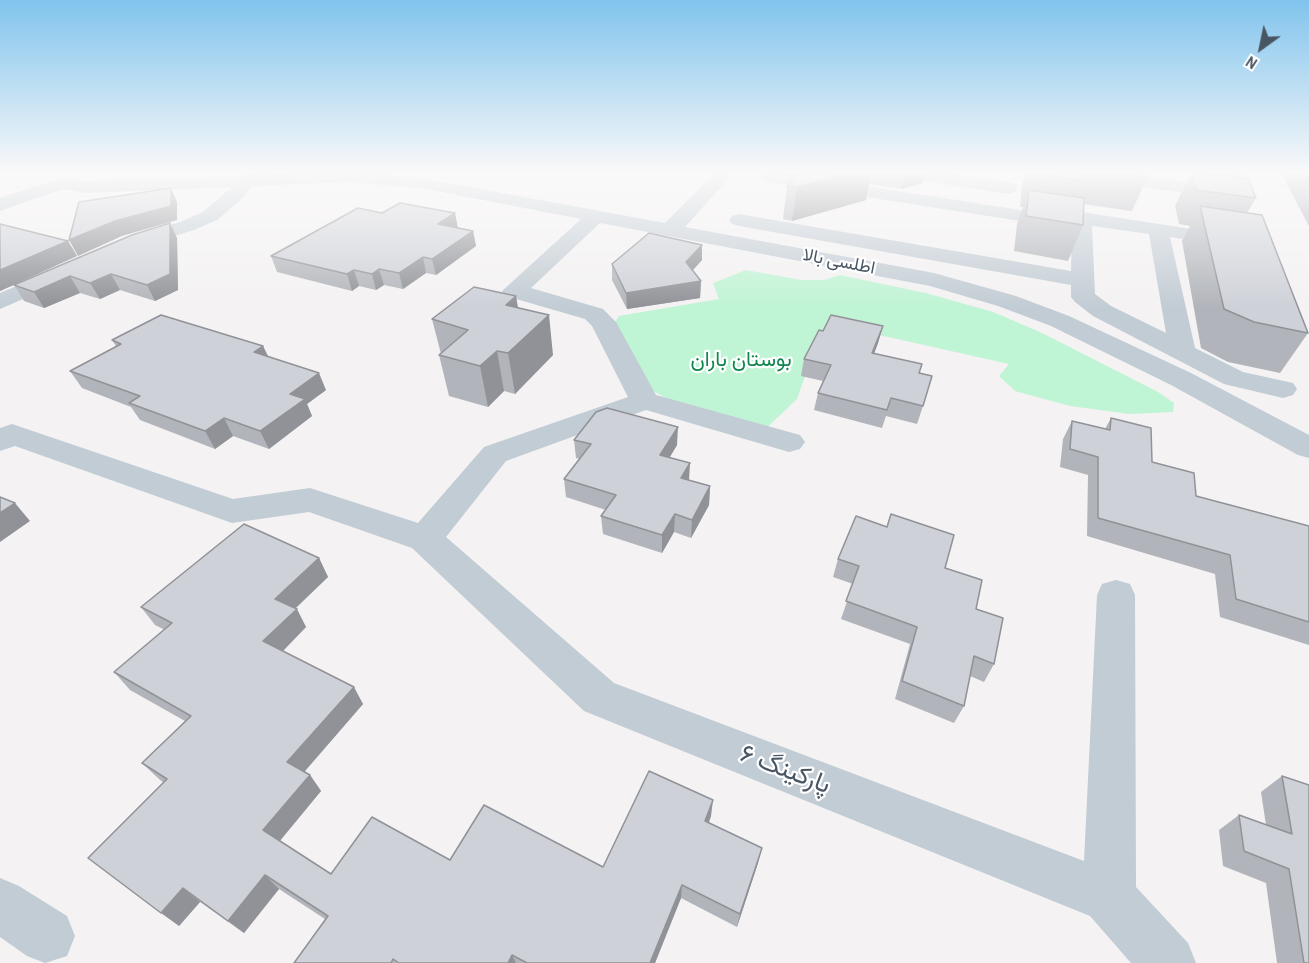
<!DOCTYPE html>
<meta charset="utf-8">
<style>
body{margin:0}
#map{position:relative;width:1309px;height:963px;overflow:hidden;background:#f4f2f2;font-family:"Archivo Narrow",sans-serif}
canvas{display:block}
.north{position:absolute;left:1231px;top:18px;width:60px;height:60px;-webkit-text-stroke:4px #fff;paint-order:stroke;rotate:213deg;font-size:16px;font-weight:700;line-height:24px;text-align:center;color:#485562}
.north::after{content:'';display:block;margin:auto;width:21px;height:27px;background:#485562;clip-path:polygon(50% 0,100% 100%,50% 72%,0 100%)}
</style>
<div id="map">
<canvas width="1309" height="963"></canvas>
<div class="north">N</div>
</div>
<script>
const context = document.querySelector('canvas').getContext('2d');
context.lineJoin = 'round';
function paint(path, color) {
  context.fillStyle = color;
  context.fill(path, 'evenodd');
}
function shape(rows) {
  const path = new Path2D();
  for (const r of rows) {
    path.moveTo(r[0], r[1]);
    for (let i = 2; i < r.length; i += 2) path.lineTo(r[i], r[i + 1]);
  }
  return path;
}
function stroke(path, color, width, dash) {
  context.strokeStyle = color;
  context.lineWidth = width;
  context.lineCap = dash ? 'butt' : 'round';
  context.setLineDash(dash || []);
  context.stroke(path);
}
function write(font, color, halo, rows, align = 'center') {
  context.font = font + ' "Archivo Narrow",Vazirmatn,sans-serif';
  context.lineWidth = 4.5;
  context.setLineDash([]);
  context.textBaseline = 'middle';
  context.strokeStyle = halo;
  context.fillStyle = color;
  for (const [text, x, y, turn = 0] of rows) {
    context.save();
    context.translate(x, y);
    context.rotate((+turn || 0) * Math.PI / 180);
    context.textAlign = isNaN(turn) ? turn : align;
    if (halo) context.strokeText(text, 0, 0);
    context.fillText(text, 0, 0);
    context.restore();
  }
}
paint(shape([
 [746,270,801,280,824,280,840,275,926,293,993,312,1040,332,1158,392,1174,403,1173,412,1130,414,1070,406,1015,391,999,376,1009,364,857,330,813,353,797,399,759,435,694,414,641,384,608,333,619,316,719,299,713,283]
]), '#bff4d4');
paint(shape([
 [305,173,372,173,421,178,665,223,715,173,734,173,685,227,934,273,1016,296,1069,316,1191,373,1309,435,1309,458,1298,455,1171,385,1051,326,998,306,930,286,600,223,531,288,603,309,616,322,656,395,800,435,805,442,800,449,789,452,646,410,506,461,446,537,614,683,1084,861,1097,595,1102,584,1116,580,1130,584,1135,595,1136,887,1188,943,1196,963,1131,963,1090,916,584,711,412,548,309,512,232,523,15,446,0,451,0,428,12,424,233,499,310,488,418,523,484,447,628,397,592,326,585,319,506,296,502,291,581,219,421,188,352,182,251,186,244,197,217,220,194,230,131,249,123,248,120,243,123,238,180,222,203,212,232,187,86,193,63,189,0,211,0,198,62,178,86,181,239,176,246,174,305,173],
 [764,173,782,173,1072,218,1075,214,1082,212,1237,236,1241,240,1237,244,1230,246,1170,237,1195,348,1243,372,1293,383,1297,389,1293,395,1283,398,1224,384,1093,316,1075,302,1071,297,1071,285,739,226,732,224,729,220,732,216,739,214,1071,271,1072,226,1065,228,770,182,764,181,761,177,764,173],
 [1092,226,1149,234,1166,333,1111,306,1095,294,1092,226],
 [897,173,945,173,1008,182,1015,184,1017,188,1015,192,1008,194,906,178,897,173],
 [1070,173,1122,173,1230,188,1226,173,1244,173,1251,195,1249,199,1242,201,1079,178,1070,173],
 [59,268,67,270,70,275,67,280,0,309,0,293,59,268],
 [0,878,19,886,67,916,75,936,67,956,45,963,27,956,0,937,0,878]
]), '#c2ccd4');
paint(shape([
 [797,173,926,173,923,183,902,189,869,184,866,200,792,221,783,219,787,186],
 [1026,173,1146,173,1147,178,1132,211,1083,204,1083,225,1068,261,1014,251,1017,224,1023,207,1020,207,1022,185],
 [1191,173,1256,198,1247,213,1308,333,1280,373,1228,362,1201,348,1182,241,1190,226,1179,224,1175,206],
 [1285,173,1309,173,1309,226,1283,177],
 [382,213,455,213,457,227,473,231,476,246,436,275,426,273,403,289,384,285,376,290,359,286,352,291,277,272,271,256],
 [0,224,68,241,77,256,15,284,177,238,178,290,155,301,120,290,100,299,80,293,44,308,24,301,14,285,0,291],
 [702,260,692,270,701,281,700,298,627,309,612,280,612,264],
 [516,296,518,308,553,355,515,394,504,391,488,407,449,396,439,355,441,354,432,319],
 [883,326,878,343,874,353,920,373,923,406,917,424,886,416,882,428,814,410,818,393,823,381,801,376,804,359,823,331],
 [112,340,263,346,268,356,326,390,307,404,312,416,269,449,233,436,215,449,140,420,131,407,82,388,70,371,116,346],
 [1111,418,1152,462,1196,496,1309,526,1309,645,1220,617,1215,574,1087,536,1088,475,1060,467,1063,439,1072,421,1105,429],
 [574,440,677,445,670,457,689,480,710,486,709,505,691,538,674,532,662,553,603,534,601,516,606,510,566,497,564,479,580,459,576,458],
 [319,558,328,577,295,609,306,627,283,651,363,704,304,772,310,775,321,791,280,841,331,874,450,860,603,867,711,816,709,823,758,863,737,927,681,898,655,963,294,963,325,919,279,889,244,933,200,902,179,926,164,783,159,779,142,763,185,721,130,690,114,672,165,630,155,625,141,607],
 [838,559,945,568,976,609,994,664,984,682,970,676,964,706,954,723,895,699,910,644,841,619,853,584,833,577],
 [1282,776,1309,785,1309,963,1277,963,1266,883,1223,866,1219,830,1239,815,1266,825,1261,792]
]), '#b1b4ba');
paint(shape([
 [849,173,871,173,866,200,792,221,797,187],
 [906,173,926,173,923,183,902,189],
 [171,188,177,202,177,220,122,236,78,256,69,240],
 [455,213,458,228,438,224],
 [170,223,177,238,178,290,155,301,147,285],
 [473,231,476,246,436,275,432,259],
 [68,241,77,256,0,291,0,270],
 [702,245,702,260,686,278,686,262],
 [423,257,426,273,403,289,399,273],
 [379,269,384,285,376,290,372,274],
 [354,270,359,286,352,291,347,274],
 [111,274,120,290,100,299,90,283],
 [70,276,80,293,44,308,34,292],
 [701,281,700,298,627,309,626,293],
 [516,296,522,335,506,305],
 [549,315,553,355,515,394,508,353],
 [883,326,878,343,868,370,872,353],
 [263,346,271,363,254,352],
 [497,351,504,391,488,407,480,366],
 [319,373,326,390,307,404,312,416,269,449,260,431,290,394],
 [224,418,233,436,215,449,205,431],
 [678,427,677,445,660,473,660,455],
 [690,463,689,481,681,478],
 [710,486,709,505,691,538,692,520],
 [15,503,30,521,0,542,0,513],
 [675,514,674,532,662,553,662,535],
 [319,558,328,577,286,617,275,599],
 [297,609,306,627,275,659,263,641],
 [354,687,363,704,299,778,287,762],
 [310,775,321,791,277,844,263,830],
 [713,800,711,816,703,836,705,821],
 [762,848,758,863,737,927,740,914],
 [265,875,279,889,244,933,228,921],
 [682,885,681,898,655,963,650,963],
 [183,888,200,902,179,926,161,913],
 [512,955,516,963,508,963]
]), '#909297');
const building = shape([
 [797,173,849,173,797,187,787,186,797,173],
 [1031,173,1085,173,1085,181,1031,173],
 [1116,173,1146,173,1147,178,1116,173],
 [1192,173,1213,174,1248,179,1256,198,1196,190,1192,173],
 [1304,173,1309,173,1309,182,1304,173],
 [171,188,171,206,115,221,69,240,79,202,171,188],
 [1029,190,1084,198,1083,225,1026,216,1029,190],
 [400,203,455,213,438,224,473,231,432,259,423,257,399,273,379,269,372,274,354,270,347,274,271,256,358,208,382,213,400,203],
 [1200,206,1262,215,1308,333,1254,322,1224,309,1200,206],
 [170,223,170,274,147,285,111,274,90,283,70,276,34,292,14,285,132,235,170,223],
 [0,224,68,241,0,270,0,224],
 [649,233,702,245,686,262,701,281,626,293,612,264,649,233],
 [474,287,516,296,506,305,549,315,508,353,497,351,480,366,439,355,468,330,432,319,474,287],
 [161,315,263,346,254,352,319,373,290,394,305,399,260,431,224,418,205,431,129,403,140,396,70,371,121,344,112,340,161,315],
 [831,315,883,326,872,353,922,364,919,373,932,376,923,406,891,398,887,410,818,393,831,365,804,359,819,330,823,331,831,315],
 [607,408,678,427,660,455,690,463,681,478,710,486,692,520,675,514,662,535,601,516,616,495,564,479,591,444,574,440,596,412,607,408],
 [1111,418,1151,428,1152,462,1194,473,1196,496,1309,526,1309,622,1236,599,1230,555,1098,518,1098,457,1070,449,1072,421,1110,430,1111,418],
 [0,497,15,503,0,513,0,497],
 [891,514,954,535,945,568,982,580,976,609,1003,618,994,664,974,656,964,706,902,681,917,627,846,601,859,566,838,559,856,516,887,527,891,514],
 [244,524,319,558,275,599,297,609,263,641,354,687,287,762,310,775,263,830,331,874,372,817,450,860,484,805,603,867,649,771,713,800,705,821,762,848,740,914,682,885,650,963,527,963,512,955,508,963,399,963,393,959,391,963,294,963,328,916,265,875,228,921,183,888,161,913,88,858,167,779,142,763,191,716,114,672,172,623,141,607,244,524],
 [1282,776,1309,785,1309,963,1304,963,1289,869,1244,851,1239,815,1292,834,1282,776]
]);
paint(building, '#ced1d8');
stroke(building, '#909297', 1.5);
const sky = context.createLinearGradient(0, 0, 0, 308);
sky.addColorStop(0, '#81c4ed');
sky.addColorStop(0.56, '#faf9f9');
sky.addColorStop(1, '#faf9f900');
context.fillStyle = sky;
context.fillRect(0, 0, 1309, 308);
write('18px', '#485562', '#fff', [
 ["اطلسی بالا",839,262,11]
]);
write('21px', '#0f864d', '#fff', [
 ["بوستان باران",741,360]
]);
write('26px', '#485562', '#fff', [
 ["پارکینگ ۶",785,770,21]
]);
</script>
